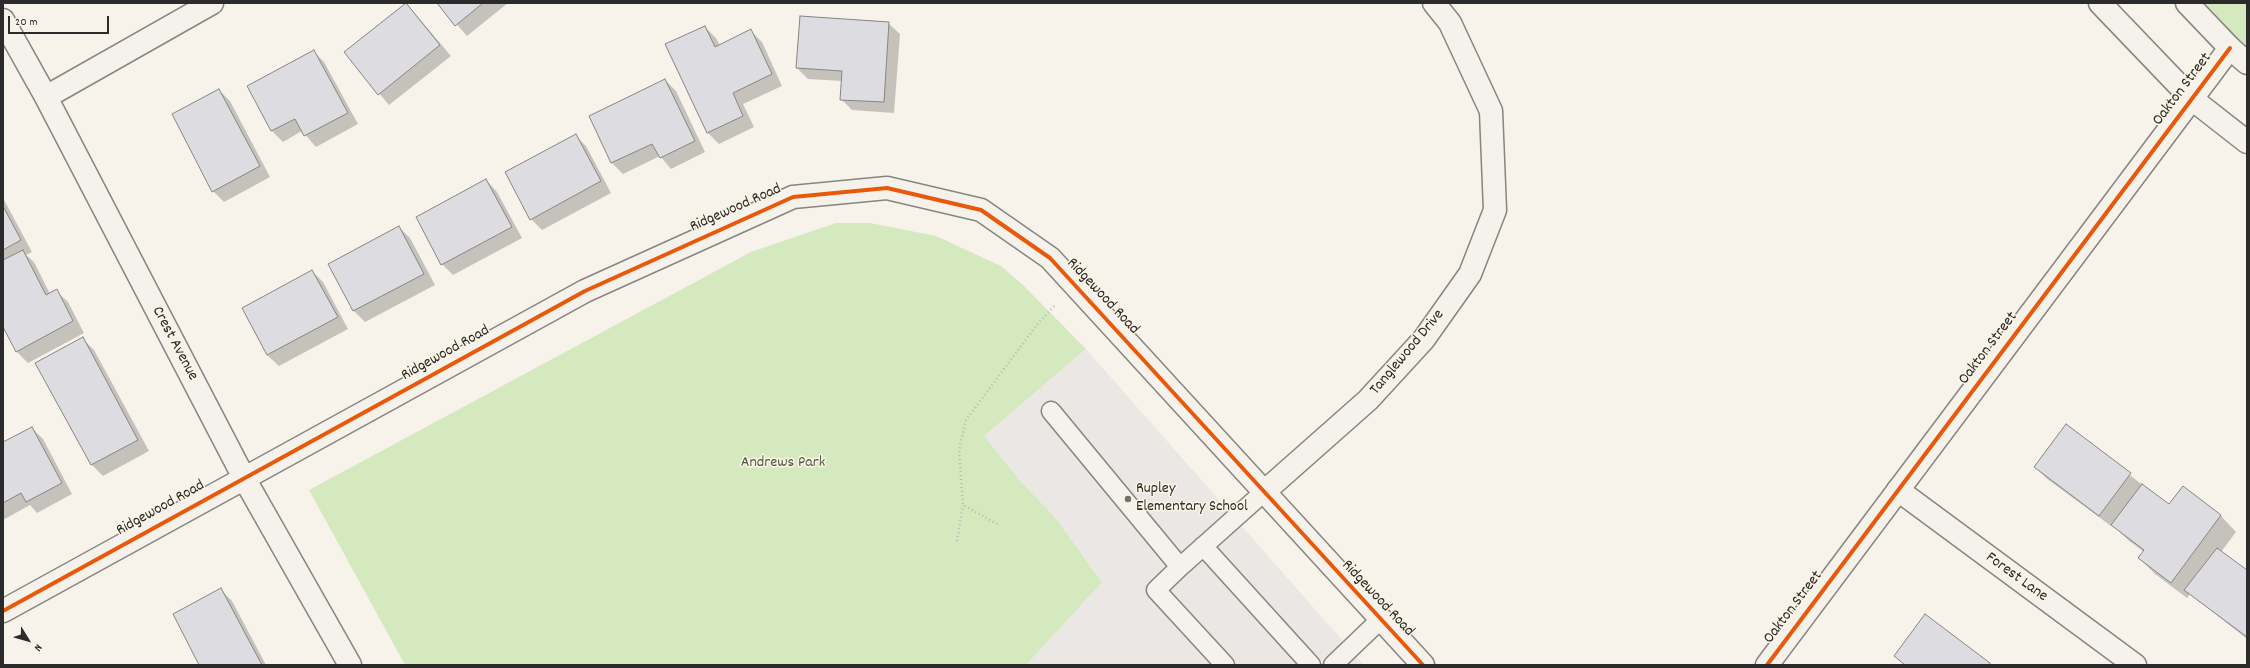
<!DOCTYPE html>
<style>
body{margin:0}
#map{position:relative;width:2250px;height:668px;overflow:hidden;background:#f7f3ea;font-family:Dekko,sans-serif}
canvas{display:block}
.frame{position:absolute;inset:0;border:4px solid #2b2b2b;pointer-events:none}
.north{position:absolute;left:8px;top:620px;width:40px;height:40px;-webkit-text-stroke:3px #fcf5e5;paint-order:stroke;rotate:127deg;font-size:11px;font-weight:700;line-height:16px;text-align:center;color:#2b2b2b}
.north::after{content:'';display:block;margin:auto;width:14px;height:18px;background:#2b2b2b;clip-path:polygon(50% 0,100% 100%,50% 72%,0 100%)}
.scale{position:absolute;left:8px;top:16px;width:101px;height:18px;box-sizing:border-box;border:2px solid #2b2b2b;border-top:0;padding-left:5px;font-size:12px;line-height:14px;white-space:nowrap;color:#2b2b2b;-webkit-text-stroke:3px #fcf5e5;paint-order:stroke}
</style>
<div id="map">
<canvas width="2250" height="668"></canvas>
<div class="frame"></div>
<div class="north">N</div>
<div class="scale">20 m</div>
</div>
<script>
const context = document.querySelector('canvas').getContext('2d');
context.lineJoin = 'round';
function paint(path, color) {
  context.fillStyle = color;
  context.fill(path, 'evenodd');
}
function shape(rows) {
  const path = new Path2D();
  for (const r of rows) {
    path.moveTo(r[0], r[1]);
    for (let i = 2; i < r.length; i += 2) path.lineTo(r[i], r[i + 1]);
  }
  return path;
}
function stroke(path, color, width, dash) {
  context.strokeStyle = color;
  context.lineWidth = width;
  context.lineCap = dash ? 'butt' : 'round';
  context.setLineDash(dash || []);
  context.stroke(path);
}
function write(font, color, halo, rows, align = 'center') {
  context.font = font + ' Dekko,sans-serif';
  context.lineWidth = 3;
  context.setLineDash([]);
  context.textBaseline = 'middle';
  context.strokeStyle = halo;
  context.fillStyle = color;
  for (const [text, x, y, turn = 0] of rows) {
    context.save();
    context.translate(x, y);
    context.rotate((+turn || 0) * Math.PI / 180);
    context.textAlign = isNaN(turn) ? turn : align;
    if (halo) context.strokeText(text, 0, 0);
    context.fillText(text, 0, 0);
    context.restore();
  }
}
paint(shape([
 [1086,349,1364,665,1026,665,1102,581,1054,516,1022,483,984,436]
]), '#eae7e4');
paint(shape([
 [2186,3,2247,3,2247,63],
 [836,223,870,223,936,236,1001,266,1025,287,1086,349,984,436,1022,483,1054,516,1102,582,1026,665,405,665,309,490,751,252]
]), '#d5e9bf');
paint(shape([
 [438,3,508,3,467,36],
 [407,4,451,56,389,105,345,53],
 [801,17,888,23,900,34,894,113,852,110,841,99,842,81,808,79,797,68],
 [705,27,716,38,720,46,751,31,762,42,782,86,743,104,754,127,719,144,707,132],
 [313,51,324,62,358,124,316,147,302,131,283,142,272,131,248,87],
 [665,80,676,91,705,152,671,169,660,156,623,174,612,163,590,117],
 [219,90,230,101,270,177,224,202,213,191],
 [575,135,586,146,611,193,542,230,531,219],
 [486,180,497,192,522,238,453,275,442,264],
 [3,198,32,252,26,255,34,262,50,294,56,291,68,302,84,333,28,363,17,352,3,325],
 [399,227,410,238,435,285,365,322,354,311,329,264],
 [312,271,323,282,348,329,279,366,267,355,243,308],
 [83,339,94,350,149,451,103,476,92,465,37,364],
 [2066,426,2170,506,2183,488,2221,516,2236,532,2221,552,2247,572,2247,639,2190,594,2187,598,2155,574,2139,558,2144,552,2128,540,2112,524,2111,526,2046,478,2035,466],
 [32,428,43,439,72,494,37,513,30,505,3,520,3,443],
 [221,590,232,601,266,665,201,665]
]), '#0003');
const building = shape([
 [406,3,440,45,378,95,344,52,406,3],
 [437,3,483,3,455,26,437,3],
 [800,16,889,22,884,102,840,100,842,71,796,68,800,16],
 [705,26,715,47,751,29,772,74,733,93,743,116,707,133,665,44,705,26],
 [314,50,348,113,304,136,295,119,271,131,247,86,314,50],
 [665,79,695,141,660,158,652,144,611,163,589,116,665,79],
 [219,89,260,166,212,192,172,114,219,89],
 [576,134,601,181,530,220,505,172,576,134],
 [486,179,512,227,441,265,416,217,486,179],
 [3,206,21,240,3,250,3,206],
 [399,226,424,274,353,311,328,264,399,226],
 [23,250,46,295,57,289,73,321,16,352,3,327,3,260,23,250],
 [312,270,338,317,267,355,242,308,312,270],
 [83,337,138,440,91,465,35,363,83,337],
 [2066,424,2131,473,2099,516,2034,467,2066,424],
 [32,427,62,483,26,502,21,493,3,503,3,442,32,427],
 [2142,484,2169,504,2183,486,2221,515,2171,583,2138,558,2144,550,2111,525,2142,484],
 [2217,548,2247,570,2247,637,2184,590,2217,548],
 [221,588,262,665,199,665,173,614,221,588],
 [1925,614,1990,663,1989,665,1905,665,1894,656,1925,614]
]);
paint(building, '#dcdce1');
stroke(building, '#878581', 1);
const service = shape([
 [1051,411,1180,567,1264,492],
 [1203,546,1311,665],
 [1180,567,1156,590,1225,665],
 [1333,665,1380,620]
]);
const minor = shape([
 [3,20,46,97,244,478,350,665],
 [46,97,212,3],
 [1898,490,2135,665],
 [1264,492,1368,400,1424,339,1470,274,1495,210,1491,111,1450,23,1434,3],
 [3,611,585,291,793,197,887,188,981,210,1050,258,1423,665]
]);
const tertiary = shape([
 [1767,665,2230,48]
]);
const secondary = shape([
 [2100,3,2192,99,2247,142],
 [2187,3,2230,48,2247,63]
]);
stroke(service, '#878581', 21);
stroke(minor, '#878581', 25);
stroke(tertiary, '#878581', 25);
stroke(secondary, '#878581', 25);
stroke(shape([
 [997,524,963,505,959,450,966,420,1036,326,1055,305],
 [957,541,963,505]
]), '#bbb8b4', 2.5, [1, 3]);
stroke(service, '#f5f2ec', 18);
stroke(minor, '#f5f2ec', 22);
stroke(tertiary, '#f5f2ec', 22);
stroke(secondary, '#f5f2ec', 22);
stroke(shape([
 [3,611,585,291,793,197,887,188,981,210,1050,258,1423,665],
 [1767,665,2230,48]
]), '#e8590c', 4);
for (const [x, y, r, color] of [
 [1128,499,4,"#72716e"]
]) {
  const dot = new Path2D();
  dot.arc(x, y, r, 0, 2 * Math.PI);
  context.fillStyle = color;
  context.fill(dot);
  stroke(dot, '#fcf5e5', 1.5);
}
write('16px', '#2b2b2b', '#fcf5e5', [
 ["Oakton Street",2183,90,-53],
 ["Ridgewood Road",736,209,-24],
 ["Ridgewood Road",1102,297,47],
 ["Crest Avenue",174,344,62],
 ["Oakton Street",1989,349,-53],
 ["Tanglewood Drive",1408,353,-50],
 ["Ridgewood Road",446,354,-29],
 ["Ridgewood Road",161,509,-29],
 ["Forest Lane",2016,578,36],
 ["Ridgewood Road",1377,599,47],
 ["Oakton Street",1794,608,-53]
]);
write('16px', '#4f5847', '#fcf5e5', [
 ["Andrews Park",783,464]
]);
write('16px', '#2b2b2b', '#fcf5e5', [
 ["Rupley",1136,490],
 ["Elementary School",1136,508]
], 'left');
</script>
